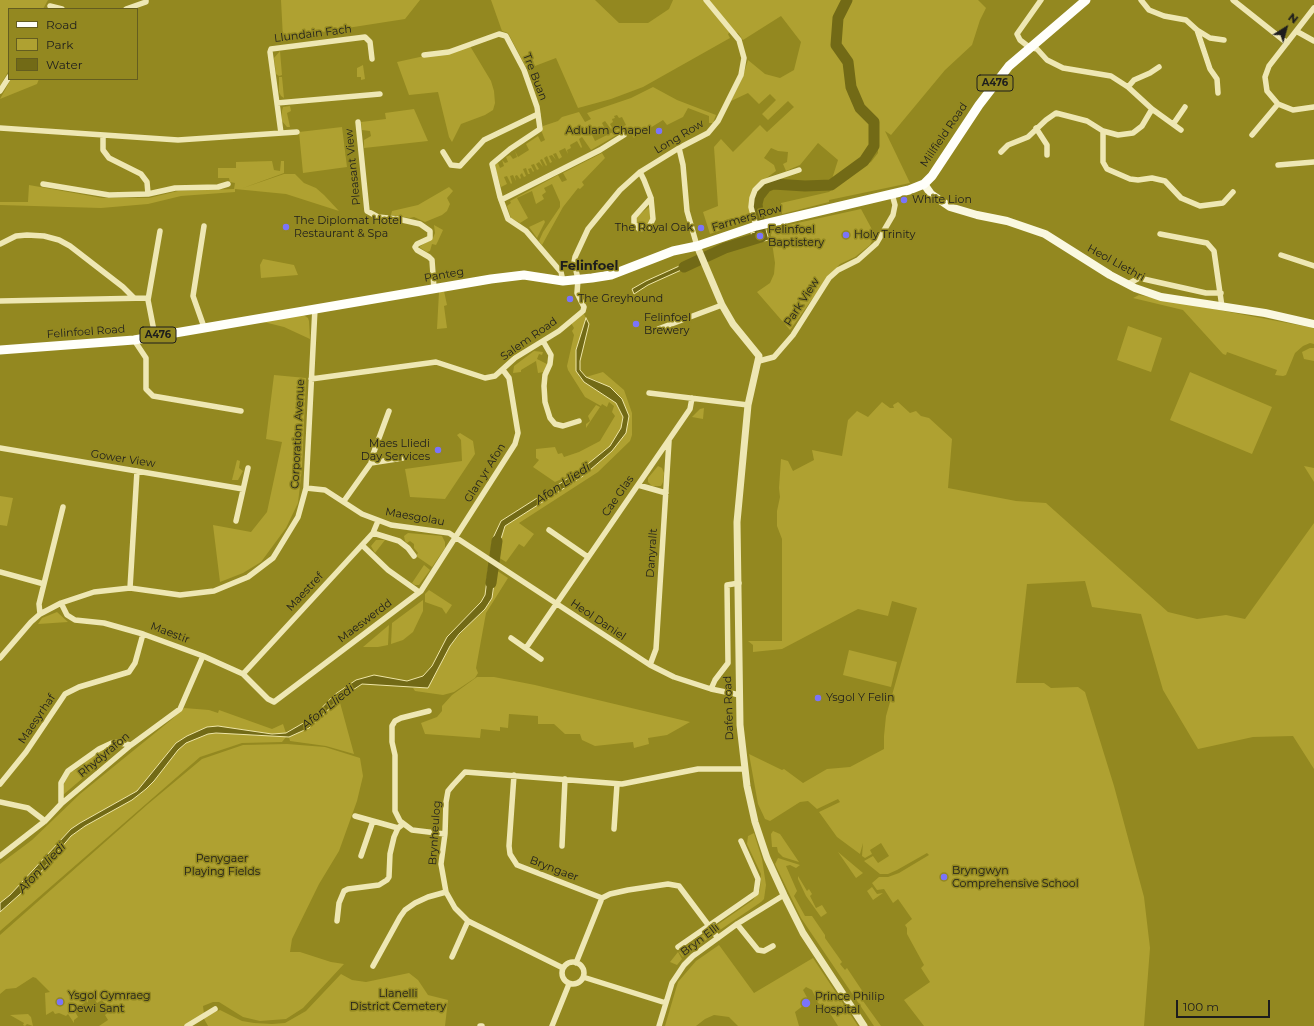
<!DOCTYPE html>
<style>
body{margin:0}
#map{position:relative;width:1314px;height:1026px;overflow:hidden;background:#938820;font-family:Montserrat,sans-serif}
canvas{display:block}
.legend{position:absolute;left:8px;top:8px;width:130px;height:72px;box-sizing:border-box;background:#938820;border:1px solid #645d1f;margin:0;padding:5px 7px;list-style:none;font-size:12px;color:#1d1d1d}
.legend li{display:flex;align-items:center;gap:8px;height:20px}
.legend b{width:20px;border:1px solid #645d1f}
.north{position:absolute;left:1266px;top:8px;width:40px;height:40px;-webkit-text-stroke:3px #938820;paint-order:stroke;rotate:37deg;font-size:11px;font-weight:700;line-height:16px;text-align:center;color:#1d1d1d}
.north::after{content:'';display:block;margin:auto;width:14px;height:18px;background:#1d1d1d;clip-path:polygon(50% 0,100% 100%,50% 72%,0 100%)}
.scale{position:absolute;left:1176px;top:1000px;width:94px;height:18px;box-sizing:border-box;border:2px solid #1d1d1d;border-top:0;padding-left:5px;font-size:12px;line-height:14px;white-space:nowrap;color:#1d1d1d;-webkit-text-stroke:3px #938820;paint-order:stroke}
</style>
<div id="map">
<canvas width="1314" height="1026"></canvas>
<ul class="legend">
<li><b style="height:5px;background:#fffffa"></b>Road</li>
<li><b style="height:11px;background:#afa131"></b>Park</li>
<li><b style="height:11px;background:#726a16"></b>Water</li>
</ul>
<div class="north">N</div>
<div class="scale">100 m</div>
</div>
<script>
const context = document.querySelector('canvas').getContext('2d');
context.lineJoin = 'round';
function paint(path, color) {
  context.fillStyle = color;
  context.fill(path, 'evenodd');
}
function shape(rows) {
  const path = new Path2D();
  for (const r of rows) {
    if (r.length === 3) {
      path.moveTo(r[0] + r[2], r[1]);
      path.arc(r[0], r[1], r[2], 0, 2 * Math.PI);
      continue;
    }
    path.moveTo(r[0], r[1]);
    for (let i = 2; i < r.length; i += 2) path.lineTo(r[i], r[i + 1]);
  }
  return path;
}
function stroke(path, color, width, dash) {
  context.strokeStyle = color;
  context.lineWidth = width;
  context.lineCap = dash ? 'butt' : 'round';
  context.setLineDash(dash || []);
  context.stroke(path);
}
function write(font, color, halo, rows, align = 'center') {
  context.font = font + ' Montserrat,sans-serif';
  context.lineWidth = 3;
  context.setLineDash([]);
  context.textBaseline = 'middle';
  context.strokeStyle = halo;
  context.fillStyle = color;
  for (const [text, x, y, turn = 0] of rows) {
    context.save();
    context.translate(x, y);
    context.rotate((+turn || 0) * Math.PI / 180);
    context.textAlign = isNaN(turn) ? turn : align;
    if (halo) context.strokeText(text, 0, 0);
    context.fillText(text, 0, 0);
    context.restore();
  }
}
paint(shape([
 [0,0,48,0,43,9,9,9,9,70,0,86],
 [281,0,420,0,405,19,283,38],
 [491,0,595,0,619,23,648,23,669,9,673,0,978,0,986,8,980,20,972,45,945,70,891,135,885,131,910,183,829,200,829,202,782,214,781,203,829,192,856,169,871,162,878,153,878,133,871,132,869,145,861,158,832,179,838,160,818,143,800,165,786,171,783,164,787,162,788,152,778,151,771,148,764,158,774,165,776,171,753,188,752,219,710,234,703,212,718,206,714,147,721,139,733,152,760,125,767,132,794,107,788,101,768,120,762,114,776,100,770,94,759,104,748,93,731,101,742,79,748,60,765,74,780,78,794,70,801,42,781,16,743,40,738,33,731,31,728,34,730,38,643,87,611,99,578,108,556,58,527,69,508,33,502,31],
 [470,46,491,81,494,91,495,103,493,110,485,115,461,124,452,142,449,137,438,92,409,95,397,62],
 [280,51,282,75,279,76,276,74,274,58],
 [363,65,365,79,361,80,361,77,357,77,357,68],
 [279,77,282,77,284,98,281,96,279,92],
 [11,79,39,79,37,84,0,99],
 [653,87,677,100,716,115,713,123,709,123,709,116,688,108,683,117,667,125,663,120,634,138,626,126,627,129,591,150,582,137,579,139,582,147,581,148,577,141,570,145,571,148,567,150,568,154,565,148,559,151,562,157,559,159,556,153,553,154,556,160,552,155,549,156,552,162,550,163,547,156,544,158,547,165,546,166,542,159,540,160,543,167,539,162,536,164,539,169,537,170,534,164,531,165,534,171,533,172,531,168,528,169,530,174,528,174,526,168,523,169,526,176,524,177,522,173,520,175,521,178,520,179,517,175,515,176,516,181,513,175,510,176,512,183,511,184,507,176,504,177,507,184,501,187,494,165,498,163,500,168,504,166,502,160,505,163,508,162,506,157,510,155,513,159,517,157,515,151,518,157,521,155,529,150,526,144,538,136,541,142,545,140,541,130,543,126,558,121,562,117,579,112,585,122,591,119,587,113,631,98],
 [617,115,619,118,622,117,626,125,614,131,610,124,613,122,612,119,615,118,614,116],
 [605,121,613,132,595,141,591,133,604,127,602,123],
 [290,106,291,111,287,113,290,127,287,127,282,121,282,111,283,107],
 [414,109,428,141,364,148,364,140,371,136,370,131,362,130,361,122,386,119,385,113],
 [342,127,347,167,303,173,299,132],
 [602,153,605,158,582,182,584,185,580,189,578,188,563,207,542,245,539,241,543,232,560,207,560,202,552,184,544,188,546,192,542,195,544,199,536,204,532,191,517,198,528,218,520,223,511,218,507,206,511,203,510,201,558,175,562,182,567,180,563,173],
 [272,161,274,170,280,171,281,161,284,161,284,173,243,188,284,174,295,174,304,183,316,188,324,195,339,211,286,194,235,189,235,192,181,196,148,204,101,208,0,205,0,202,28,202,29,185,102,198,149,198,178,191,234,189,235,183,230,182,229,178,218,178,218,168,236,168,236,162],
 [449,187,453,191,447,198,450,204,447,211,442,215,425,222,414,217,410,218,391,215,392,211,418,205],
 [649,207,651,219,650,223,641,227,635,222,636,217],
 [861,209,875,235,870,245,855,257,840,264,828,277,790,330,757,292,770,283,774,274,775,263,770,229],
 [544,220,545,222,537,238,529,227],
 [434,225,443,230,438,241,436,245,432,244,430,251,427,252,419,247,433,238,435,233],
 [263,259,294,265,298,275,261,278,260,265],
 [444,291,447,305,444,306,447,328,437,329,439,292],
 [1139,295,1314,328,1314,344,1310,343,1303,346,1295,353,1286,375,1283,376,1275,375,1277,370,1227,352,1226,355,1223,354,1183,310,1133,298],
 [583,312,586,318,576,350,579,377,616,403,623,417,621,428,610,446,574,476,569,472,566,477,555,482,533,467,539,460,536,458,536,449,555,447,558,454,562,453,564,457,579,452,600,441,615,416,612,412,614,406,609,402,607,407,602,404,601,406,585,397,568,370,567,366,574,335,572,331,574,328,571,323],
 [302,314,308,318,309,321,310,339,284,327,264,322],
 [1128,326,1162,338,1151,372,1117,360],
 [1310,348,1314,348,1314,361,1304,359,1302,352],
 [534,351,543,352,542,355,539,354,537,359,547,364,544,372,538,373,536,361,521,370,521,372,513,373,514,366],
 [603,372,624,390,632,413,632,435,630,441,598,472,519,523,534,534,524,547,519,544,506,562,498,557,497,552,505,526,583,476,612,451,629,416,598,381,586,377],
 [1190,372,1272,407,1252,454,1170,420],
 [274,375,306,378,302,468,298,503,286,528,261,562,243,573,220,582,213,525,251,532,267,512,282,442,266,439],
 [882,402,890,408,894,408,893,405,898,402,910,413,916,411,921,416,929,418,952,439,948,488,1016,501,1046,503,1168,612,1197,619,1226,615,1245,619,1314,523,1314,769,1293,736,1253,737,1198,749,1163,690,1141,614,1092,607,1085,581,1027,584,1016,683,1044,683,1051,688,1078,687,1085,692,1114,786,1144,897,1150,948,1144,1026,924,1026,904,1000,930,982,921,968,924,965,907,934,907,928,905,925,912,919,898,899,893,903,884,889,877,890,872,883,879,877,888,877,899,873,929,855,927,853,897,870,888,874,880,874,864,861,873,856,878,863,889,856,881,843,870,850,872,854,865,858,862,856,863,843,860,854,837,837,819,812,840,802,838,799,817,809,808,801,800,802,770,821,765,819,758,804,749,754,782,770,784,769,803,783,827,769,850,767,884,749,884,736,886,716,917,608,892,601,888,616,858,609,782,649,753,652,753,645,748,641,782,641,782,539,777,526,777,511,780,497,779,488,781,459,788,461,793,471,814,460,812,450,842,456,848,420,857,411,868,417],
 [596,405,600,407,586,428,586,424,590,421,588,416],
 [704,408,703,419,692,417,700,409],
 [460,433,473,441,475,454,445,499,410,497,405,469,462,461,461,440,457,435],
 [237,460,240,461,239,468,243,471,238,480,232,480],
 [658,466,662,468,664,473,663,482,661,486,652,486,648,482,648,478],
 [1304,466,1314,468,1314,482],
 [0,496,13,498,7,526,0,525],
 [408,533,442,536,445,542,445,548,432,567,416,556,418,553,414,548,414,544,410,541,407,543,405,541,404,536],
 [376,540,385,540,375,553,371,546],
 [424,565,430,570,419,585,415,585,412,583],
 [496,570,508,578,486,613,476,668,478,673,475,678,454,692,443,695,415,691,413,688,428,688,450,646,493,595],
 [429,590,452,605,446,614,442,608,425,602,425,594],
 [423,600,423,611,413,632,403,640,391,644,392,623],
 [57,612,68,622,38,624,42,618],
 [389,625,388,645,378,647,363,647],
 [849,650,897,662,891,687,843,675],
 [477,677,494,677,535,685,690,722,667,735,648,738,649,744,634,748,633,742,595,746,582,740,580,734,565,734,554,724,538,724,538,716,509,714,508,728,500,727,500,731,481,729,480,738,425,734,421,723,437,717,442,711,442,706,452,695],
 [339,699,354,754,326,746,290,741,289,737,309,728],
 [184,708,209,710,218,713,219,710,272,729,283,724,286,733,272,734,218,726,207,727,187,736,176,743,137,791,80,823,10,895,0,903,0,864,32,840,80,794,171,720],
 [216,733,286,737,282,742,242,743,200,757,0,931,0,912,28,887,71,836,85,826,132,800,146,789,154,781,178,750,186,743,208,734],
 [287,744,325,747,360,758,363,776,357,801,339,851,319,884,292,939,290,952,300,952,331,962,344,964,303,1008,286,1019,260,1021,243,1017,219,1002,213,1002,203,1006,204,1014,185,1026,99,1026,108,1020,105,1015,110,1011,102,1000,97,1003,93,997,88,1000,88,1003,87,1001,80,1006,81,1008,74,1010,78,1017,74,1020,74,1023,68,1014,66,1016,59,1013,55,1014,53,1011,46,1015,45,993,50,992,36,978,33,977,16,988,6,989,0,994,0,935,148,804,202,759,243,745],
 [108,746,118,748,63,795,62,788,70,772,78,769,95,753],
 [773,831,780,834,799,862,783,857,778,852,777,847,772,847,771,834],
 [754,833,762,859,766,885,764,899,761,902,717,932,715,928,717,925,753,900,760,890,761,874,747,844,748,836],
 [838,852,863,873,856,878],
 [778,858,800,865,796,868,790,865,786,866,797,891,794,896,805,916,812,916,825,935,825,938,842,962,840,964,845,970,847,968,867,998,863,1001,881,1026,874,1026,801,918,775,864],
 [798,876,807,891,809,889,812,894,810,896,816,908,822,905,827,913,821,917,806,896,798,879],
 [872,887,877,894,883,893,873,900,867,891],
 [707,932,711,932,713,935,683,957,679,952],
 [719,945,754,993,813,958,858,1026,838,1026,826,1007,818,1003,812,990,806,987,803,990,809,1001,795,1012,799,1026,738,1026,729,1017,714,1015,705,1019,696,1026,665,1026,678,982,696,961],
 [678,952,682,959,677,965,670,962],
 [409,973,418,980,428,995,448,1000,445,1026,208,1026,203,1017,220,1010,242,1021,254,1023,272,1024,285,1023,306,1011,341,974,352,980,366,982],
 [28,1014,31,1017,33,1026,27,1024,25,1026,23,1025,24,1023,10,1015]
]), '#afa131');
const water = shape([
 [766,230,769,240,754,243,751,233,766,230],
 [697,258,699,262,648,285,634,294,632,289,646,281,697,258],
 [586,318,589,324,580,361,580,370,586,377,610,387,622,399,629,416,626,433,612,451,583,476,505,526,497,552,498,557,491,552,493,538,501,521,578,472,610,446,621,428,623,417,616,403,584,382,576,371,576,350,586,318],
 [489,565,496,570,492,598,485,609,459,634,450,646,428,688,362,684,339,699,309,728,289,737,216,733,208,734,186,743,178,750,154,781,146,789,132,800,85,826,71,836,28,887,0,912,0,903,10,895,71,829,80,823,137,791,176,743,187,736,207,727,218,726,272,734,286,733,312,718,334,695,356,680,374,675,407,681,423,676,432,666,447,637,481,602,485,595,489,565]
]);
paint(water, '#726a16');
stroke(water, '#efe6a7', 1);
stroke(shape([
 [684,267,725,248,761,237,757,204,759,196,766,187,773,184,805,186,831,185,864,161,874,146,874,122,860,108,851,87,848,62,836,45,838,18,847,0],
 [491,583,497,541]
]), '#726a16', 11);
stroke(shape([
 [1041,0,1017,34,1020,40,1029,47,1037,49,1047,60,1063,68,1111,76,1128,87,1152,109,1142,126,1133,133,1118,135,1103,131,1103,162,1107,169,1130,179,1138,180,1152,178,1165,181,1181,198,1200,206,1223,203,1233,192],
 [1141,0,1149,10,1164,16,1186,20,1197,30,1210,38,1224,40],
 [1233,0,1287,43],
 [50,6,62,9],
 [1314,8,1269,66,1265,77,1267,91,1278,104,1293,110,1314,107],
 [126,9,146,2,146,0],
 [1197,30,1210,69,1217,79,1218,93],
 [1296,31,1314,41],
 [424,55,449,52,499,34,506,36,524,70,537,107,540,129,510,149,492,164,500,197,508,219,526,231,561,272,563,281],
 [1128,87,1134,80,1150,73,1159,67],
 [0,91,9,77],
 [277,103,380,94],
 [1152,109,1181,130],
 [358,122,367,211,378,217,398,219,420,224,430,231,430,238,417,244,415,247,417,250,429,257,432,260,434,289],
 [1174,123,1185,107],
 [0,128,178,140,297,132],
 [1036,128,1047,145,1047,155],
 [281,133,270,52,271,49,365,37,370,42,372,59],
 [1252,135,1278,104],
 [103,136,103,150,109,158,141,174,147,182,148,194],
 [679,148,683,165,687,211,697,246],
 [443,152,451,165,460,166,484,140,538,114],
 [1001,152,1008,145,1028,137,1046,120,1056,113,1087,121,1103,131],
 [1278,165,1314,162],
 [640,172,644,180,651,198,653,219,649,227,639,229,634,223,634,217,651,198],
 [43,184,109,195,148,194,175,188,218,187,228,184],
 [501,200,600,150,624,135],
 [756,226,751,207,752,198,755,190,763,182,799,170],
 [1160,234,1207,243,1214,251,1222,307],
 [0,244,16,236,27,235,44,236,59,240,70,246,123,287,133,297],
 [1281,255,1314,266],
 [1128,284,1139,278,1206,293,1221,293],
 [0,301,148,298],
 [204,327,193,296,204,226],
 [658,329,722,305],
 [155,336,148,300,160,231],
 [134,340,146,358,146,389,153,396,241,411],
 [543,341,551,355,550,364,545,375,544,386,545,402,550,418,555,424,563,426,579,421],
 [759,361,774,357,793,335,829,278,838,270,858,260,876,244,893,215,895,205,892,194],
 [311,379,436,362,485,378,495,376,515,358,559,331,583,311,584,307,577,293,578,279,574,262,575,257,588,229,620,190,640,172,679,148,708,133,718,121,741,75,744,58,739,40,706,0],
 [649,393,748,405],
 [0,448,243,489],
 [371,463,403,458],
 [638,485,666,493],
 [306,488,325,490,362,514,391,525,449,533,650,665,674,677,711,689,740,695],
 [344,501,371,463,372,457,389,411],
 [236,521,248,468],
 [549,530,588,557],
 [373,533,399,541,408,548,414,556],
 [362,545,388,570,419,592],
 [0,572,44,584],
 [130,588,137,471],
 [61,603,67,615,75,620,104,623,143,634,203,656,243,674,268,699,274,702,421,591,515,444,518,433,509,378,503,370],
 [40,614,39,604,63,507],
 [511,638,541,659],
 [526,648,690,409,692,398],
 [0,658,31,622,40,614,61,603,94,592,130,588,180,595,214,591,248,577,273,558,298,517,306,488,315,308],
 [650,665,656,649,669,441],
 [243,674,373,533,378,521],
 [711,689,715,680,728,663,727,585,739,583],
 [429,711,401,718,395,721,392,726,392,742,395,755,395,811,400,821,412,830,445,834],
 [514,775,509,846,510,854,517,865,602,898],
 [0,784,26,752,65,694,79,687,129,672,135,663,143,634],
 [0,802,28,808,45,821],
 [61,804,61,783,68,771,99,749,114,742,131,745],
 [355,816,398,828],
 [614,829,617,784],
 [562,846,565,779],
 [0,856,45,821,61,804,131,745,180,709,203,656],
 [361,856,373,821],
 [602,898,610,894,628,890,668,884,679,886,718,938],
 [337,921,339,903,344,891,348,889,379,885,387,880,389,877,390,854,394,837,398,828,403,824],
 [737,924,758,950,764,951,773,946],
 [678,947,756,893,758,879,741,841],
 [452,957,468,921],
 [573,973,11],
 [576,963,602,898],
 [373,966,400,917,405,910,415,903,428,897,446,892],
 [563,968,468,921,455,908,446,892,441,864,445,834,446,802,448,791,453,785,465,772,622,784,698,769,745,769],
 [583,977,666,1003],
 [187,1026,215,1009],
 [480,1026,482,1026],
 [552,1026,569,984],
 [659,1026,672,983,684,965,693,956,737,924,784,895]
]), '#eee7b3', 5.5);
stroke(shape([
 [697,246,722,305,733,324,759,356,748,405,737,522,740,725,747,786,755,822,767,858,784,895,803,933,864,1026]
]), '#eee7b3', 7);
stroke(shape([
 [924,184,931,194,950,207,977,215,1007,221,1045,234,1110,275,1135,288,1161,297,1265,313,1314,324]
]), '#faf8e0', 8);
stroke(shape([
 [0,350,134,340,491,279,524,275,563,281,592,278,611,275,673,251,697,246,756,226,909,190,924,184,932,176,979,105,1009,66,1086,0]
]), '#fffffa', 9);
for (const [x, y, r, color] of [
 [659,131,4,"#7b74fa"],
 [904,200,4,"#7b74fa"],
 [286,227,4,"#7b74fa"],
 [701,228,4,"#7b74fa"],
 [846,235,4,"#7b74fa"],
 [760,236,4,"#7b74fa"],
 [570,299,4,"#7b74fa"],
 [636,324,4,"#7b74fa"],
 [438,450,4,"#7b74fa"],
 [818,698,4,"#7b74fa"],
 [944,877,4,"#7b74fa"],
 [60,1002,4,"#7b74fa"],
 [806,1003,5,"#7b74fa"]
]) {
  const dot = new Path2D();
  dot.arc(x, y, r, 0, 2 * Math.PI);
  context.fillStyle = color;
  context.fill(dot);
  stroke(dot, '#938820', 1.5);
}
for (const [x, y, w] of [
 [995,83,36],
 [158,335,36]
]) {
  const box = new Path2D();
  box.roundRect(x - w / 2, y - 8, w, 16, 3);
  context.fillStyle = '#938820';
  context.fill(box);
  stroke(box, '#1d1d1d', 1);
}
write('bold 10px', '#1d1d1d', null, [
 ["A476",995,83],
 ["A476",158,335]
]);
write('11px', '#1d1d1d', '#938820', [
 ["Llundain Fach",313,34,-7],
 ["Tre Buan",535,77,69],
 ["Millfield Road",944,135,-56],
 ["Long Row",679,137,-31],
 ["Pleasant View",353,167,-96],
 ["Farmers Row",747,218,-16],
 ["Heol Llethri",1116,263,29],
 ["Panteg",444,275,-10],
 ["Park View",802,302,-57],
 ["Felinfoel Road",86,332,-4],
 ["Salem Road",529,339,-35],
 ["Corporation Avenue",298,434,-87],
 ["Gower View",123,459,9],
 ["Glan yr Afon",485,473,-58],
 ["Cae Glas",618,496,-55],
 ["Maesgolau",415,517,10],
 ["Danyrallt",652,553,-86],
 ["Maestref",305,592,-47],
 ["Heol Daniel",598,620,34],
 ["Maeswerdd",365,621,-37],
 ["Maestir",170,633,21],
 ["Dafen Road",729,708,-92],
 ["Maesyrhaf",37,719,-56],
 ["Rhydyrafon",104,755,-40],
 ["Brynheulog",435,833,-86],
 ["Bryngaer",554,869,21],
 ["Bryn Elli",700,940,-37]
]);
write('11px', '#1d1d1d', '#938820', [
 ["Adulam Chapel",651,131,"right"],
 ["White Lion",912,200],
 ["The Diplomat Hotel",294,221],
 ["Restaurant & Spa",294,234],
 ["The Royal Oak",693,228,"right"],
 ["Felinfoel",768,230],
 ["Baptistery",768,243],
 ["Holy Trinity",854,235],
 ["The Greyhound",578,299],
 ["Felinfoel",644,318],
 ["Brewery",644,331],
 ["Maes Lliedi",430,444,"right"],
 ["Day Services",430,457,"right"],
 ["Ysgol Y Felin",826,698],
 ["Bryngwyn",952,871],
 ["Comprehensive School",952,884],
 ["Ysgol Gymraeg",68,996],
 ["Dewi Sant",68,1009],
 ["Prince Philip",815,997],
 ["Hospital",815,1010]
], 'left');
write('11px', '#1d1c1b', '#938820', [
 ["Penygaer",222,859],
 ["Playing Fields",222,872],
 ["Llanelli",398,994],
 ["District Cemetery",398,1007]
]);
write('italic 12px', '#1c1c1a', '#938820', [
 ["Afon Lliedi",563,484,-34],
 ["Afon Lliedi",328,707,-39],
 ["Afon Lliedi",42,868,-47]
]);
write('bold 13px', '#1d1d1d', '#938820', [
 ["Felinfoel",589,266]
]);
</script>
